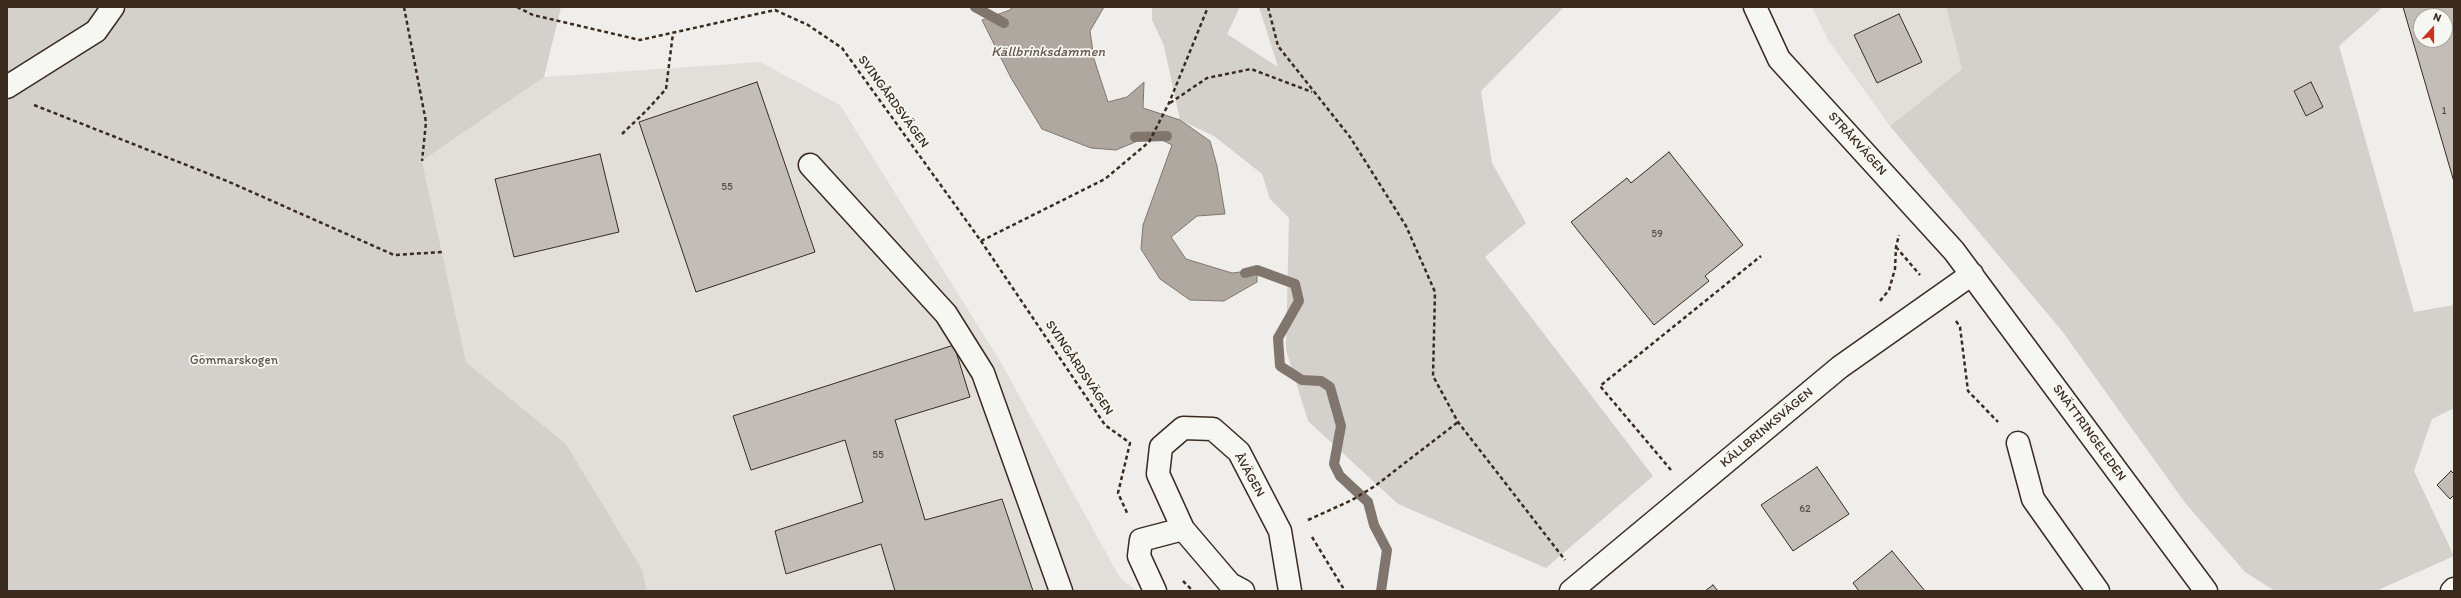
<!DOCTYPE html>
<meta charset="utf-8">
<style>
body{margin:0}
#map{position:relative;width:2461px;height:598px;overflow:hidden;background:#efeeea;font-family:Itim,sans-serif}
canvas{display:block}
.frame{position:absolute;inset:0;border:8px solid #3b2a1e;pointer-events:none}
.north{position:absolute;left:2413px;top:8px;width:40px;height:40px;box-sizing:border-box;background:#f6f6f2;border:1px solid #aba49d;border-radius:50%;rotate:21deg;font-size:11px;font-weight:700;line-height:16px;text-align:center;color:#3b2a1e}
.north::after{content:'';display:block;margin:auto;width:14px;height:18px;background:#c8321e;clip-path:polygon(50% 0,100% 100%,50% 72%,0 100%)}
</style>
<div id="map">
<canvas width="2461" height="598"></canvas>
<div class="frame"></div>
<div class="north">N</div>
</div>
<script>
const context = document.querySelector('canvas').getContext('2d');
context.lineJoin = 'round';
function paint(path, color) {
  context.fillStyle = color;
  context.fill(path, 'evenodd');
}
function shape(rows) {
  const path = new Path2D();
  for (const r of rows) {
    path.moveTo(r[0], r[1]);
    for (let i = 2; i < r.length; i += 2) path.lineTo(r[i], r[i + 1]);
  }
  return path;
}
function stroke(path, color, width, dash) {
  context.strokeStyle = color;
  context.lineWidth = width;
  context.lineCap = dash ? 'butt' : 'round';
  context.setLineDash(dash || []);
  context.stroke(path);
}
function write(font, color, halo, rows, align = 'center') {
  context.font = font + ' Itim,sans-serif';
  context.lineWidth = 3.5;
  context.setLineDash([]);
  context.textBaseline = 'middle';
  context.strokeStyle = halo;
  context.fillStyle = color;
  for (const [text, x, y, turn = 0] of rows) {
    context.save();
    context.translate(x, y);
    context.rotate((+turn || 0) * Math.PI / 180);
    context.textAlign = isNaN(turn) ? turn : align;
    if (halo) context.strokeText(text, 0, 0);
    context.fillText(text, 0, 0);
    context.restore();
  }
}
paint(shape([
 [1812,7,1946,7,1962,69,1890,126,1828,40],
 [760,62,840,105,1000,361,1120,578,1137,591,647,591,642,569,566,444,466,362,422,161,544,77]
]), '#e2dfdb');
paint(shape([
 [7,7,561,7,544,77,422,161,466,362,566,444,642,569,647,591,7,591],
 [1152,7,1240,7,1227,34,1278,67,1259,7,1564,7,1481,91,1492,163,1526,223,1485,257,1653,476,1546,568,1398,504,1308,421,1286,350,1289,218,1270,199,1262,174,1214,136,1180,120,1164,46,1152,20],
 [1946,7,2383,7,2339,46,2414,312,2454,305,2454,408,2432,419,2414,471,2454,556,2376,591,2275,591,2245,572,2186,504,2062,331,1890,126,1962,69]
]), '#d4d1cc');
const water = shape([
 [1012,7,1104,7,1090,31,1094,59,1108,102,1127,97,1144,82,1143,108,1180,120,1210,141,1217,166,1225,214,1197,216,1171,237,1186,259,1232,273,1257,270,1257,282,1224,301,1190,300,1160,279,1141,249,1143,225,1172,145,1152,135,1116,150,1091,148,1042,129,1011,78,982,20,1010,10,1012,7]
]);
paint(water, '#afa8a1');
stroke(water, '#81766d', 1);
stroke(shape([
 [975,7,1004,23],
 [1135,137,1167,136],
 [1245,273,1257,270,1295,284,1299,301,1278,338,1280,366,1302,380,1321,381,1330,387,1341,426,1334,464,1340,476,1368,502,1374,525,1387,550,1381,591]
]), '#81766d', 10);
const building = shape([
 [2403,7,2454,7,2454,182,2403,7],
 [2421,16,2445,16,2445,40,2421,40,2421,16],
 [1899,14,1922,62,1877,83,1854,35,1899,14],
 [757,82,815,252,696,292,639,122,757,82],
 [2311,82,2323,107,2306,116,2294,91,2311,82],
 [1669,152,1743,245,1705,276,1709,281,1654,325,1571,222,1627,178,1631,183,1669,152],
 [600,154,619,232,514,257,495,179,600,154],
 [954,345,970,397,895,420,925,520,1002,499,1033,591,895,591,881,544,786,574,775,531,863,502,845,440,751,470,733,416,954,345],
 [1817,467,1849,514,1793,551,1761,505,1817,467],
 [2451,471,2454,474,2454,495,2450,499,2437,485,2451,471],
 [1892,551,1925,591,1859,591,1853,583,1892,551],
 [1713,585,1718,591,1705,591,1713,585]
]);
paint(building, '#c2bdb7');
stroke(building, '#3b2a1e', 1);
const minor = shape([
 [1755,7,1779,59,1954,251,2206,591],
 [7,87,96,31,113,7],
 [810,165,946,314,983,373,1061,591],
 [2018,443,2033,499,2098,591],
 [1155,591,1139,556,1141,540,1183,529],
 [1243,591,1230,584,1183,529,1158,474,1161,447,1183,428,1213,429,1239,452,1280,531,1290,591],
 [1571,591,1840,367,1972,274],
 [2452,591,2454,589]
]);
stroke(minor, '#3b2a1e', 25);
stroke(shape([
 [404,7,426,122,422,161],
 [517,7,533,15,640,40,775,10,808,25,842,48,981,241,1105,425,1130,443,1118,493,1128,515],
 [1268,7,1278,46,1350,137,1406,226,1435,292,1433,376,1458,422,1565,560],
 [1170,103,1207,78,1251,69,1312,92],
 [34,105,227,181,394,255,442,252],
 [622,134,647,110,666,89,673,33],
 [981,241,1105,179,1149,142,1169,103,1208,7],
 [1896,247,1920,275],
 [1880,301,1889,290,1895,269,1896,247,1899,235],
 [1956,321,1960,327,1968,391,1998,422],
 [1671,470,1600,386,1761,256],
 [1308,520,1352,500,1375,486,1458,422],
 [1312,537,1345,591],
 [1183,581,1193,591]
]), '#3b2a1e', 2.5, [4, 3]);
stroke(minor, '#f6f6f2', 22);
write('11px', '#5d4f44', null, [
 ["1",2444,111],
 ["55",727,187],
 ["59",1657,234],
 ["55",878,455],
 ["62",1805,509]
]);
write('13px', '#3b2a1e', '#f6f6f2', [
 ["SVINGÅRDSVÄGEN",893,102,54],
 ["STRÅKVÄGEN",1857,144,48],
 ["SVINGÅRDSVÄGEN",1079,368,56],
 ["KÄLLBRINKSVÄGEN",1767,428,-40],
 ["SNÄTTRINGELEDEN",2089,433,54],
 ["ÅVÄGEN",1249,475,61]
]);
write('13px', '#61544a', '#f6f6f2', [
 ["Gömmarskogen",234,361]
]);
write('italic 14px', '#64564c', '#f6f6f2', [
 ["Källbrinksdammen",1048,52]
]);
</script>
